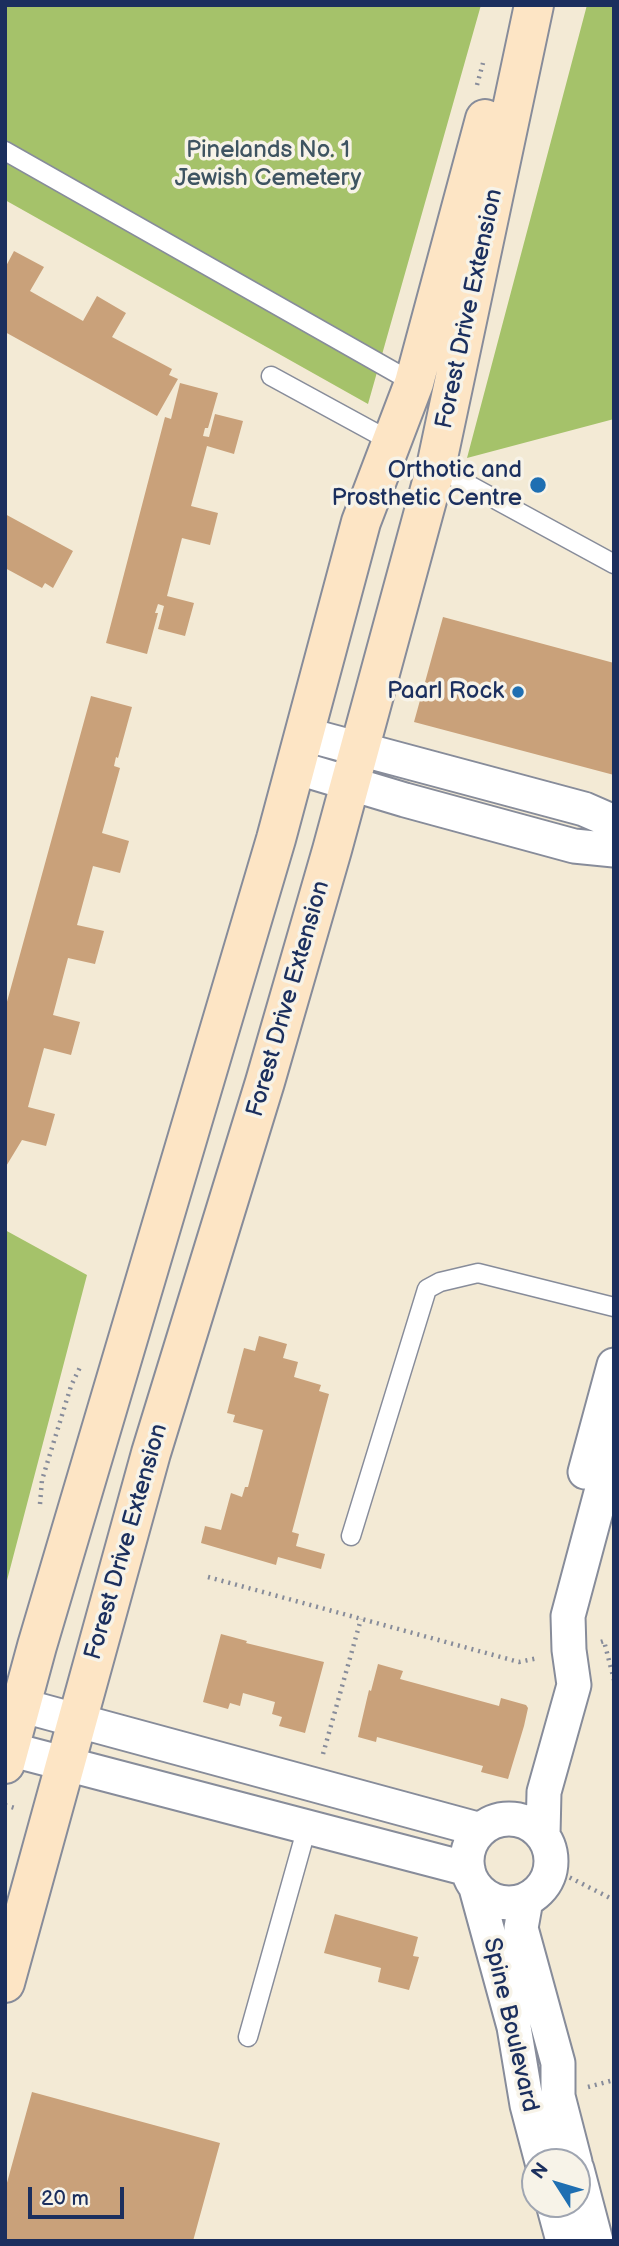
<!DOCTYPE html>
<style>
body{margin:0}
#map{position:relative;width:619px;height:2246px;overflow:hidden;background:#f3ead5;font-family:"Balsamiq Sans",sans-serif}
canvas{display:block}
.frame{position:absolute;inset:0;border:7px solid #1b2f5e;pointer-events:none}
.north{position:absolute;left:521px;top:2148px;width:70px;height:70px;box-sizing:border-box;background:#f7f3e8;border:2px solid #9fa5b1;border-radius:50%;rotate:307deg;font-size:19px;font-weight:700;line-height:28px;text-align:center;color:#1b2f5e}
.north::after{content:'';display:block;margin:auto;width:24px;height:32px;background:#1f6fb2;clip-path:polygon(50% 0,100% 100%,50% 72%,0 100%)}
.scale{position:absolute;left:28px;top:2187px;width:96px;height:32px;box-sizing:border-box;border:4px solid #1b2f5e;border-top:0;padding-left:9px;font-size:21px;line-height:24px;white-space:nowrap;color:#1b2f5e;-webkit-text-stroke:5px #f7f3e8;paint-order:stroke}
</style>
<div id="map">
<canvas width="619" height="2246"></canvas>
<div class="frame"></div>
<div class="north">N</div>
<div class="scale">20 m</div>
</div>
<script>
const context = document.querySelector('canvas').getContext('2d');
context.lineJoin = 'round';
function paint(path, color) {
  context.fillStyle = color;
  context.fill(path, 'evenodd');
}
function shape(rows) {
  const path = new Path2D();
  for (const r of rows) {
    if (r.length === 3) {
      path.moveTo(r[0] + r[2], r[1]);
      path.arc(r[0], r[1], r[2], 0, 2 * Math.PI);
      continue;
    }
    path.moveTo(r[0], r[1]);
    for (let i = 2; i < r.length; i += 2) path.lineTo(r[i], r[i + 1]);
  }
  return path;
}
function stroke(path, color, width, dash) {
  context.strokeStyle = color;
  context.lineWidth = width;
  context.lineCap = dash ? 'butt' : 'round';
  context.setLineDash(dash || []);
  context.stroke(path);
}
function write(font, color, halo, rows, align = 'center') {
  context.font = font + ' "Balsamiq Sans",sans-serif';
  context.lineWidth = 7;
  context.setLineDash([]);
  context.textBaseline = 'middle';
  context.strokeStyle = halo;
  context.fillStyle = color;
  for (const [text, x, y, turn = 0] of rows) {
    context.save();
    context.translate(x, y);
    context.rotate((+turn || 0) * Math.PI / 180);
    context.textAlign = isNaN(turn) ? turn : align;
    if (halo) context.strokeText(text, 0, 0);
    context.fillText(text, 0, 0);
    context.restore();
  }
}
paint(shape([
 [5,5,481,5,368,404,5,200],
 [587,5,614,5,614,419,467,458],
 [5,1230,87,1275,5,1588]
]), '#a5c26a');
paint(shape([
 [14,251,44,267,30,291,83,321,97,296,126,313,112,337,172,369,169,375,178,379,157,416,5,332,5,268],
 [180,383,218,393,208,428,205,428,203,436,209,437,215,414,243,421,234,454,207,446,191,506,218,513,210,545,182,538,167,596,194,603,185,636,158,629,164,606,158,604,155,613,158,613,147,654,106,643,165,417,171,419],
 [5,514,73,551,53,588,45,583,42,588,5,568],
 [443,617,614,663,614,775,414,722],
 [91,696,132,707,118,758,116,757,114,766,120,768,102,833,129,841,120,873,93,866,77,925,104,931,95,964,68,958,53,1015,80,1022,71,1055,44,1048,28,1107,55,1114,46,1146,22,1140,5,1168,5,1009],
 [259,1336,287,1344,283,1358,298,1362,294,1377,321,1385,319,1391,329,1394,292,1532,299,1534,296,1546,325,1554,321,1569,278,1557,276,1565,201,1543,205,1526,221,1530,231,1493,242,1497,245,1487,248,1487,263,1430,233,1422,235,1415,227,1413,244,1348,255,1351],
 [221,1634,247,1641,246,1643,324,1662,305,1733,279,1726,282,1717,272,1714,275,1702,243,1693,240,1706,230,1703,228,1709,203,1702],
 [378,1664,403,1671,400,1679,499,1706,501,1698,526,1705,528,1708,524,1726,508,1779,481,1772,483,1766,377,1737,376,1742,358,1737,369,1690,371,1691],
 [335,1914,418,1937,413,1956,419,1957,409,1990,378,1982,381,1968,324,1953],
 [32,2092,220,2143,193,2241,5,2241,5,2190]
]), '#c9a17a');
const lane = shape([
 [5,151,414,383],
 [271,376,392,442],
 [436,467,614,564],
 [351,1536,427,1289,440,1282,478,1273,614,1307],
 [248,2037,307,1827]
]);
const street = shape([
 [304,734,584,809,614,822],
 [295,767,405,800,574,846,614,850],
 [585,1472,614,1365],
 [20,1705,481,1830],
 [9,1749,468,1869],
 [509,1861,42],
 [543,1835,544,1792,574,1685,569,1650,568,1616,614,1444],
 [476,1888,514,2027,527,2105,542,2162],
 [526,1900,521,1928,558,2063,558,2096,575,2162],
 [577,2169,596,2241],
 [553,2204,563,2241]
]);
const secondary = shape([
 [5,1764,37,1646,276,839,361,522,414,383,485,119],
 [5,1983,151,1453,265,1082,332,850,436,467,534,5]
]);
stroke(lane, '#878c9a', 21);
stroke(street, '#878c9a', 37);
stroke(secondary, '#878c9a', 42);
stroke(shape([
 [477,85,483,63],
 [40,1504,42,1480,71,1386,81,1365],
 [208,1577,519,1662,538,1658],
 [601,1642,604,1641,614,1680],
 [323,1754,361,1619],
 [5,1805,18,1809],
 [551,1868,614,1900],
 [588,2087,614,2080]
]), '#878c9a', 4.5, [2, 5]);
stroke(lane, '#fff', 18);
stroke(street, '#fff', 33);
stroke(secondary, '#fde5c5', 38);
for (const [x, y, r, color] of [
 [538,485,9,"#1f6fb2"],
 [518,692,7,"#1f6fb2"]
]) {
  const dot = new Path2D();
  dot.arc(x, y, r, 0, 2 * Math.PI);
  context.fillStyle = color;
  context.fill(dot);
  stroke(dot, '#f7f3e8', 2.5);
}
write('24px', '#3e5461', '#f7f3e8', [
 ["Pinelands No. 1",268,151],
 ["Jewish Cemetery",268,179]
]);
write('24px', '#1b2f5e', '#f7f3e8', [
 ["Forest Drive Extension",470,309,-78],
 ["Forest Drive Extension",289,999,-74],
 ["Forest Drive Extension",127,1542,-74],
 ["Spine Boulevard",510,2025,77]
]);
write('24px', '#1b2f5e', '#f7f3e8', [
 ["Orthotic and",522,471],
 ["Prosthetic Centre",522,499],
 ["Paarl Rock",504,692]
], 'right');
</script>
